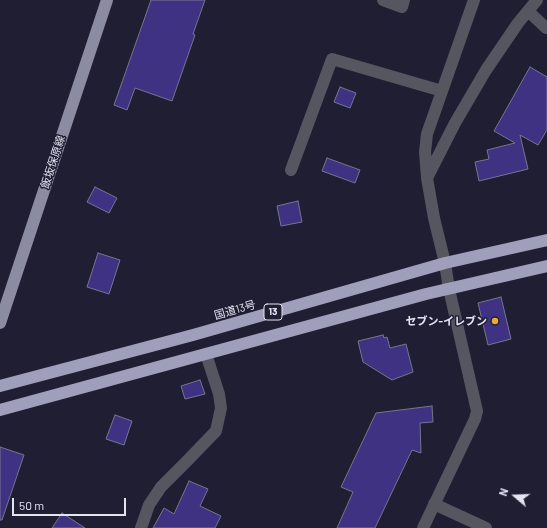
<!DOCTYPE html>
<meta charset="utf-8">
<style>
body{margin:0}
#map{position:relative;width:547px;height:528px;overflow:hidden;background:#201e33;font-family:Barlow,sans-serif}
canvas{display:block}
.north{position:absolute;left:495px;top:476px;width:40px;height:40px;-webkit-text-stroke:3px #201e33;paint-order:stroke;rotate:289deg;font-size:11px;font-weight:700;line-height:16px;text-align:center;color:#e3e3f2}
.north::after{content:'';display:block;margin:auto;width:14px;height:18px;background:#e3e3f2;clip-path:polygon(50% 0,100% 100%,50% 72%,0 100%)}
.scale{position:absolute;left:12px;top:498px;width:114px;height:18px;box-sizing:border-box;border:2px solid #e3e3f2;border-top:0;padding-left:5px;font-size:12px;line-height:14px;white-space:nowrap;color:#e3e3f2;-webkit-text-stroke:3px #201e33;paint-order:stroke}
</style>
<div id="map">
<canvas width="547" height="528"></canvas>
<div class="north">N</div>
<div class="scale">50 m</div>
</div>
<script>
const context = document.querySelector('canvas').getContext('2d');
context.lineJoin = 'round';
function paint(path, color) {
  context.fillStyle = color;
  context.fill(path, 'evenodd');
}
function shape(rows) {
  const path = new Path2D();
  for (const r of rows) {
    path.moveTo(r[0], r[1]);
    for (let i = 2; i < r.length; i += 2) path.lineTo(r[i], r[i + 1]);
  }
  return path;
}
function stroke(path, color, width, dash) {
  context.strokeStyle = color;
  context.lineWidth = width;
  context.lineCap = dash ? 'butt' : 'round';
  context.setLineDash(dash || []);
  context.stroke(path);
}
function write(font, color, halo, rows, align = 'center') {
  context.font = font + ' Barlow,"Noto Sans JP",sans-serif';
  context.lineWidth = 3;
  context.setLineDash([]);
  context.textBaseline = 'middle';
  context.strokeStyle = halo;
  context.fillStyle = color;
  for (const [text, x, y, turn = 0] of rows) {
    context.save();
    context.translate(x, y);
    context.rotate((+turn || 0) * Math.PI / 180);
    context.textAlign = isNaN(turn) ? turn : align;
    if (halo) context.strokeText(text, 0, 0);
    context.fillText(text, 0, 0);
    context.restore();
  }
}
const building = shape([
 [151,0,205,0,193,34,195,35,172,101,135,88,127,110,114,105,151,0],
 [530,67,547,77,547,130,538,145,520,135,528,169,479,181,475,162,489,159,487,150,515,143,494,131,530,67],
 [340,87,356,93,350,108,334,102,340,87],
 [327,158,360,170,355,183,322,171,327,158],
 [95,187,117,198,109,213,87,202,95,187],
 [298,201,302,222,281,226,277,206,298,201],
 [98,253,120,260,109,294,87,287,98,253],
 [501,297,511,339,488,345,478,303,501,297],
 [383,335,384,338,387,337,390,348,406,344,413,372,392,380,363,362,358,341,383,335],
 [200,380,205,394,185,399,181,386,200,380],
 [432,406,433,422,420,423,421,453,412,450,375,528,337,528,353,492,341,487,376,413,432,406],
 [115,415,132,421,124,445,106,439,115,415],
 [0,447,24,455,2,520,0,520,0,447],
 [189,481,208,489,200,506,221,516,215,528,153,528,164,508,174,514,189,481],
 [62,513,85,528,52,528,62,513]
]);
paint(building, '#403282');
stroke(building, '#76758f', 1);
stroke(shape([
 [383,0,402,7,404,0],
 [528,11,546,28],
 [291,170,332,59,442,91],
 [427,177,425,152,427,134,474,0],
 [434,504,486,528],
 [141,528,149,505,161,487,186,462,216,431,221,408,219,394,206,354],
 [423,528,475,419,477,411,449,289,445,263,434,218,427,178,455,123,486,70,518,23,537,0]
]), '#565661', 12);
stroke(shape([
 [0,323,107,0]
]), '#8b8ba2', 12);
stroke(shape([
 [0,386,193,335,445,263,547,240],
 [0,410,426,294,547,266]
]), '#a09fbb', 12);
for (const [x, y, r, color] of [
 [495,321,4,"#eaaa39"]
]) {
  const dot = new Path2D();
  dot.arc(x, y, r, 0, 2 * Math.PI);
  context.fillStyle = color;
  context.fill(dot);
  stroke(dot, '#201e33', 1.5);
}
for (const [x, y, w] of [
 [273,312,18]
]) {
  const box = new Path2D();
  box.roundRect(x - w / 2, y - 8, w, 16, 3);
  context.fillStyle = '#201e33';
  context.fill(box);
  stroke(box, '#e3e3f2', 1);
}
write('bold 10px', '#e3e3f2', null, [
 ["13",273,312]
]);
write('11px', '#e3e3f2', '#201e33', [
 ["飯坂保原線",53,162,-72],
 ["国道13号",235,310,-16]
]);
write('bold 11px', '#e3e3f2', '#201e33', [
 ["セブン-イレブン",487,321]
], 'right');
</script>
